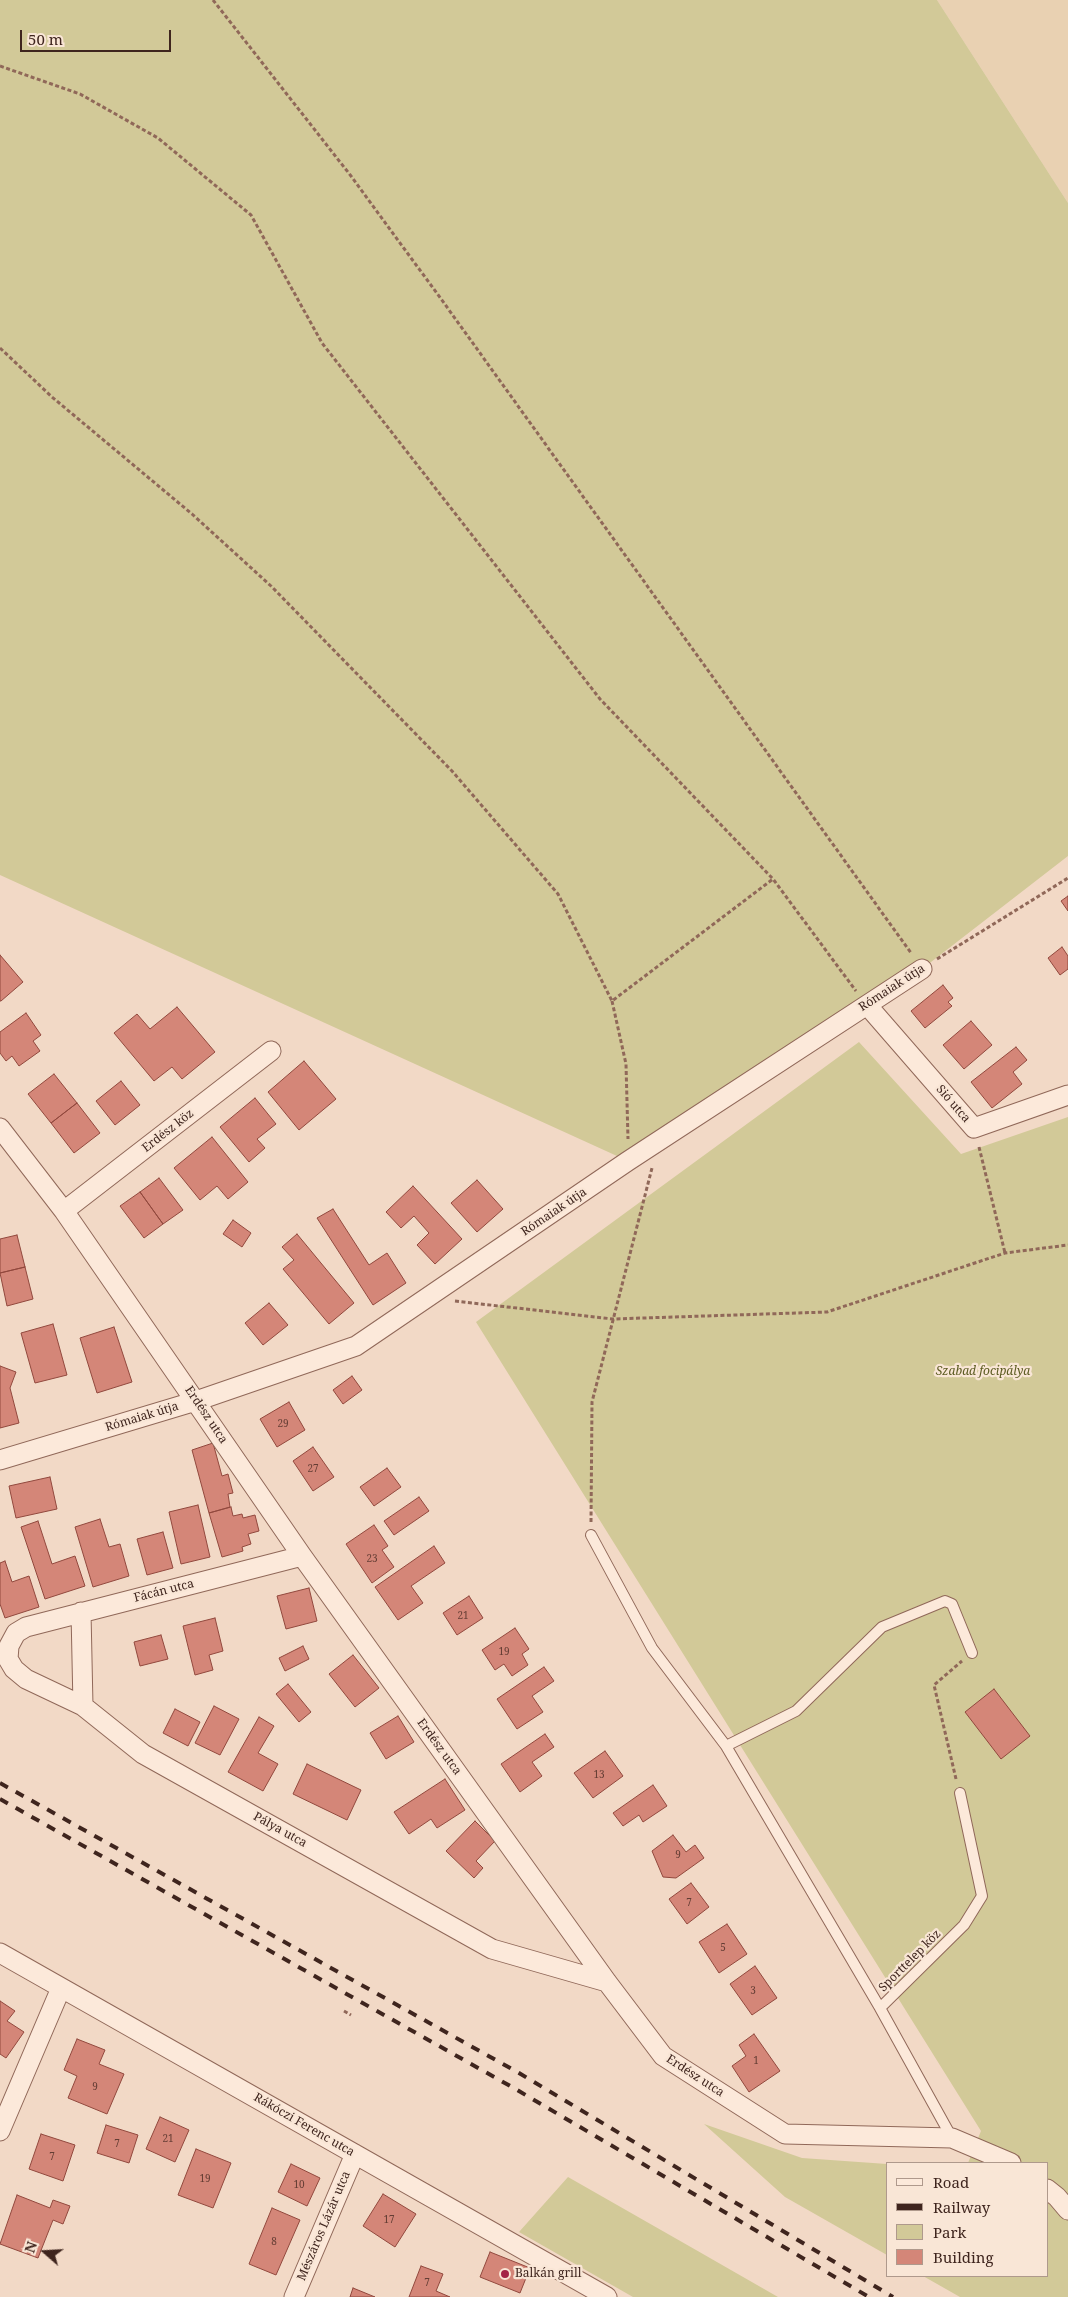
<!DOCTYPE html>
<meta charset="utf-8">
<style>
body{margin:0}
#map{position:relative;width:1068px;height:2297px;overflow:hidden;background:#f2d9c6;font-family:"Noto Serif",serif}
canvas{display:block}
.legend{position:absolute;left:886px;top:2162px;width:162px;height:115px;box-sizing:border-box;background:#f9e6d6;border:1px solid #af998c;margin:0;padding:6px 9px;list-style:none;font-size:15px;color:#3f251e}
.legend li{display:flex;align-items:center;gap:10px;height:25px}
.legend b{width:25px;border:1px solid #af998c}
.north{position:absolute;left:20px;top:2227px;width:50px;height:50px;-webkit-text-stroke:4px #f9e6d6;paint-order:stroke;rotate:289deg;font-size:14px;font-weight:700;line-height:20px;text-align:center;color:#3f251e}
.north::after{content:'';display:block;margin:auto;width:18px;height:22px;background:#3f251e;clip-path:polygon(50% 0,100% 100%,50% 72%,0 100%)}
.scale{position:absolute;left:20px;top:30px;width:151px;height:22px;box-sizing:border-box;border:2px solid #3f251e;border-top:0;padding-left:6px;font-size:15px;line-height:18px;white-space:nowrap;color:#3f251e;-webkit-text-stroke:4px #f9e6d6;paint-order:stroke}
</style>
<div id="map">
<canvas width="1068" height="2297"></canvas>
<ul class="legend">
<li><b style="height:6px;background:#fce9da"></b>Road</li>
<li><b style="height:6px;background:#3f251e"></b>Railway</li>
<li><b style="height:14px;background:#d2c998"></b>Park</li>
<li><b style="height:14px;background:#d48678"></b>Building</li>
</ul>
<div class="north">N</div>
<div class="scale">50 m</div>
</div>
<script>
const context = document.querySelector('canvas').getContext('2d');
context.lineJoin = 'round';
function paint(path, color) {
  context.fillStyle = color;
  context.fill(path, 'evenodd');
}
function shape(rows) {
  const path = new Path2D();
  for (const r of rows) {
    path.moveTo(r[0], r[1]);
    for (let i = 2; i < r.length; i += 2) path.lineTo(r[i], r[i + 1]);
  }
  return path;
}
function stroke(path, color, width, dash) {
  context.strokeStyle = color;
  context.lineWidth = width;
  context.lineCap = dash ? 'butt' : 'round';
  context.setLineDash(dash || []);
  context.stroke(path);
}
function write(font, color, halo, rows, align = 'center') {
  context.font = font + ' "Noto Serif",serif';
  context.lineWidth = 4.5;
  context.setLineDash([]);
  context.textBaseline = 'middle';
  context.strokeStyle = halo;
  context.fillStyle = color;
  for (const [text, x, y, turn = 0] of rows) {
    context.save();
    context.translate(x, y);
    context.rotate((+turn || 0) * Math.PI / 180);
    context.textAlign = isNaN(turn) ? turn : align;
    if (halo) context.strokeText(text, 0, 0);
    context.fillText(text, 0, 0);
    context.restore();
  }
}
paint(shape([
 [937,0,1068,0,1068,203]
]), '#e9d1b2');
paint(shape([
 [0,0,937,0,1068,203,1068,856,922,969,628,1161,0,875],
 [859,1042,961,1154,1068,1117,1068,2297,960,2297,923,2276,1047,2276,1047,2163,968,2163,981,2131,476,1322],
 [704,2124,802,2158,887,2164,887,2255,785,2197],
 [568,2177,696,2250,778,2297,633,2297,519,2232]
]), '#d2c998');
const building = shape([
 [1068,896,1068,911,1061,901,1068,896],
 [1062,947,1068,956,1068,969,1060,975,1048,958,1062,947],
 [0,955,23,982,1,1001,0,1001,0,955],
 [943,985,953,998,948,1002,952,1006,925,1028,911,1011,943,985],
 [177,1007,215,1052,182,1079,172,1067,154,1081,114,1033,137,1014,150,1029,177,1007],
 [26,1013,41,1035,33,1041,40,1051,19,1066,12,1056,6,1061,0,1053,0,1032,26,1013],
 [971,1021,992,1045,964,1069,943,1045,971,1021],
 [1016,1047,1027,1060,1013,1072,1022,1084,992,1108,971,1082,1016,1047],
 [304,1061,336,1099,299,1130,268,1092,304,1061],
 [54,1074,77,1103,51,1123,28,1094,54,1074],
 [121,1081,140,1105,115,1125,96,1101,121,1081],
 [255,1098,276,1124,257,1139,265,1148,249,1162,220,1127,255,1098],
 [77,1103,100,1133,74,1153,51,1123,77,1103],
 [212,1137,248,1182,228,1199,217,1186,200,1200,174,1168,212,1137],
 [159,1178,183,1210,163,1224,140,1192,159,1178],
 [477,1180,503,1209,477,1232,451,1203,477,1180],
 [413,1186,462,1239,435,1264,417,1245,429,1233,414,1216,401,1228,386,1212,413,1186],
 [140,1192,163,1224,144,1238,120,1206,140,1192],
 [333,1209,369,1265,387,1253,406,1283,373,1305,317,1218,333,1209],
 [233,1220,251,1233,242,1247,223,1234,233,1220],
 [297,1234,354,1303,329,1324,283,1269,294,1260,282,1247,297,1234],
 [17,1235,25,1267,0,1273,0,1239,17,1235],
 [25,1267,33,1299,7,1306,0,1273,25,1267],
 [269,1303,288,1325,263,1345,245,1323,269,1303],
 [53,1324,67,1375,35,1383,21,1333,53,1324],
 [114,1327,132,1382,97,1393,80,1338,114,1327],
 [0,1366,16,1372,10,1388,19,1423,0,1428,0,1366],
 [352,1376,362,1390,343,1404,333,1390,352,1376],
 [289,1402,305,1430,277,1447,260,1419,289,1402],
 [213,1443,222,1476,228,1474,233,1493,228,1494,230,1507,209,1513,192,1450,213,1443],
 [313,1447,334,1477,313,1491,293,1461,313,1447],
 [387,1468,401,1487,374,1506,360,1487,387,1468],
 [50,1477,57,1509,16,1518,9,1486,50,1477],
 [419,1497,429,1511,394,1535,384,1521,419,1497],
 [198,1505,210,1557,181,1564,169,1512,198,1505],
 [231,1507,233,1516,242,1514,243,1518,255,1515,259,1531,248,1534,251,1544,242,1547,243,1551,222,1557,209,1513,231,1507],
 [100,1519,109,1547,120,1544,129,1576,93,1587,75,1527,100,1519],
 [38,1521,52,1564,75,1556,85,1586,45,1599,21,1527,38,1521],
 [374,1525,388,1546,382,1550,394,1567,372,1583,346,1544,374,1525],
 [163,1532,173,1568,147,1575,137,1539,163,1532],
 [434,1546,445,1563,411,1586,423,1603,398,1620,375,1587,434,1546],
 [5,1561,12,1582,29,1576,39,1607,5,1618,0,1604,0,1563,5,1561],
 [309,1588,317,1621,286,1629,277,1596,309,1588],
 [469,1596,483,1618,457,1635,443,1613,469,1596],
 [215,1618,223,1651,209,1655,213,1670,195,1675,183,1626,215,1618],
 [515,1628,529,1649,522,1654,528,1665,512,1676,504,1664,495,1670,482,1650,515,1628],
 [161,1635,168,1659,140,1666,134,1642,161,1635],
 [303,1646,309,1659,285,1671,279,1658,303,1646],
 [353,1655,379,1688,355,1707,329,1674,353,1655],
 [544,1667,554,1681,532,1696,543,1712,517,1729,497,1699,544,1667],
 [288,1684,311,1712,299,1722,276,1694,288,1684],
 [994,1689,1030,1736,1001,1759,965,1712,994,1689],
 [214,1706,239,1719,220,1755,195,1743,214,1706],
 [175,1709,200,1722,188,1746,163,1733,175,1709],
 [398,1716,414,1742,386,1759,370,1733,398,1716],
 [259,1717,274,1726,258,1753,278,1764,263,1791,228,1772,259,1717],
 [545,1734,554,1747,532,1762,542,1776,520,1792,501,1764,545,1734],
 [605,1751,623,1776,593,1798,574,1773,605,1751],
 [307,1764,361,1790,347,1820,293,1794,307,1764],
 [445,1779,465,1810,437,1828,431,1819,409,1834,394,1812,445,1779],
 [653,1785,667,1806,643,1822,639,1815,623,1826,613,1813,653,1785],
 [475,1821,495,1841,476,1861,483,1868,474,1878,446,1851,475,1821],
 [673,1835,686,1852,695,1845,704,1858,676,1878,663,1877,652,1851,673,1835],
 [691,1883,709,1907,687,1924,669,1899,691,1883],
 [727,1924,747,1954,719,1973,699,1942,727,1924],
 [755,1966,777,1998,752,2015,730,1984,755,1966],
 [0,2001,15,2011,7,2021,24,2032,6,2058,0,2054,0,2001],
 [754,2034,780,2071,749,2092,732,2066,746,2056,739,2045,754,2034],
 [77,2039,105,2050,99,2064,124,2074,107,2114,68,2098,77,2076,64,2070,77,2039],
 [160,2117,189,2130,175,2162,146,2149,160,2117],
 [106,2125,138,2135,129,2163,97,2153,106,2125],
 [41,2134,75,2145,63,2181,29,2169,41,2134],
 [196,2149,231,2163,213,2208,178,2195,196,2149],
 [291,2164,320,2178,307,2206,278,2192,291,2164],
 [383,2194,416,2214,395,2247,363,2226,383,2194],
 [17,2195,50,2208,53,2200,70,2206,63,2224,53,2220,38,2258,0,2244,17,2195],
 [272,2208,300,2220,276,2275,249,2264,272,2208],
 [490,2252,530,2268,520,2293,480,2277,490,2252],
 [421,2266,443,2274,436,2291,450,2297,409,2297,421,2266],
 [353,2288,375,2297,350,2297,353,2288]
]);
paint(building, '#d48678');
stroke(building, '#91483d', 1);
const lane = shape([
 [591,1535,652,1648,726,1746,880,2008],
 [726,1746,796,1711,882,1627,945,1601,952,1604,972,1653],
 [952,2138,880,2008,964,1925,982,1896,960,1793]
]);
const street = shape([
 [867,1005,974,1128,1068,1095],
 [0,1128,64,1211,302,1556,607,1982,663,2056,785,2134,952,2138,1011,2163],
 [64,1211,271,1051],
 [0,1460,196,1401,356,1346,628,1161,922,969],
 [302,1556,26,1627,16,1633,9,1646,8,1659,14,1669,26,1679,83,1706,143,1754,492,1949,607,1982],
 [81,1612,83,1706],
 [0,1953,607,2297],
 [0,2131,61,1988],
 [1047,2189,1057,2197,1068,2210],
 [294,2297,355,2154]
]);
stroke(lane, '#906859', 12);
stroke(street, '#906859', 21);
stroke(shape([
 [213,0,351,176,444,303,911,953],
 [0,66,80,94,158,138,251,215,322,343,600,699,773,879,856,991],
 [0,348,52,397,192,514,271,586,452,771,558,894,612,1001,773,879],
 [937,959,1068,878],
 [612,1001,626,1064,628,1139],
 [979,1147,1005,1253],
 [455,1301,613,1319,827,1312,1005,1253,1068,1245],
 [591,1522,592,1402,652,1168],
 [956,1779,934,1685,962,1661],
 [344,2011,351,2015]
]), '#906859', 3, [4, 2.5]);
stroke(lane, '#fce9da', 10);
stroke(street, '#fce9da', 19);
stroke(shape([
 [0,1783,519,2073,893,2297],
 [0,1799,512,2087,869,2297]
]), '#3f251e', 4, [9, 9]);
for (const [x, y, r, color] of [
 [505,2274,5,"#a42447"]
]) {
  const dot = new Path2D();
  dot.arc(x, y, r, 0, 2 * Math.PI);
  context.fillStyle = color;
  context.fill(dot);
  stroke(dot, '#f9e6d6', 2);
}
write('10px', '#643d34', null, [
 ["29",283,1424],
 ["27",313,1469],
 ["23",372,1559],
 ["21",463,1616],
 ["19",504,1652],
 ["13",599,1775],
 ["9",678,1855],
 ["7",689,1903],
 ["5",723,1948],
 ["3",753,1991],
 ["1",756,2061],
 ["9",95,2087],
 ["21",168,2139],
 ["7",117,2144],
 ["7",52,2157],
 ["19",205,2179],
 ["10",299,2185],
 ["17",389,2220],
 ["8",274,2242],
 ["7",427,2283]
]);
write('12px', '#3f251e', '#f9e6d6', [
 ["Rómaiak útja",892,988,-33],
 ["Sió utca",953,1104,49],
 ["Erdész köz",168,1131,-38],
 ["Rómaiak útja",554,1212,-34],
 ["Erdész utca",206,1415,56],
 ["Rómaiak útja",142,1417,-17],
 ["Fácán utca",164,1591,-14],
 ["Erdész utca",439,1747,54],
 ["Pálya utca",280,1830,29],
 ["Sporttelep köz",910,1961,-45],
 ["Erdész utca",695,2076,33],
 ["Rákóczi Ferenc utca",304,2125,30],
 ["Mészáros Lázár utca",324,2226,-67]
]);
write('italic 12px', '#5d5c23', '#f9e6d6', [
 ["Szabad focipálya",983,1372]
]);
write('12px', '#3f251e', '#f9e6d6', [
 ["Balkán grill",515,2274]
], 'left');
</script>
